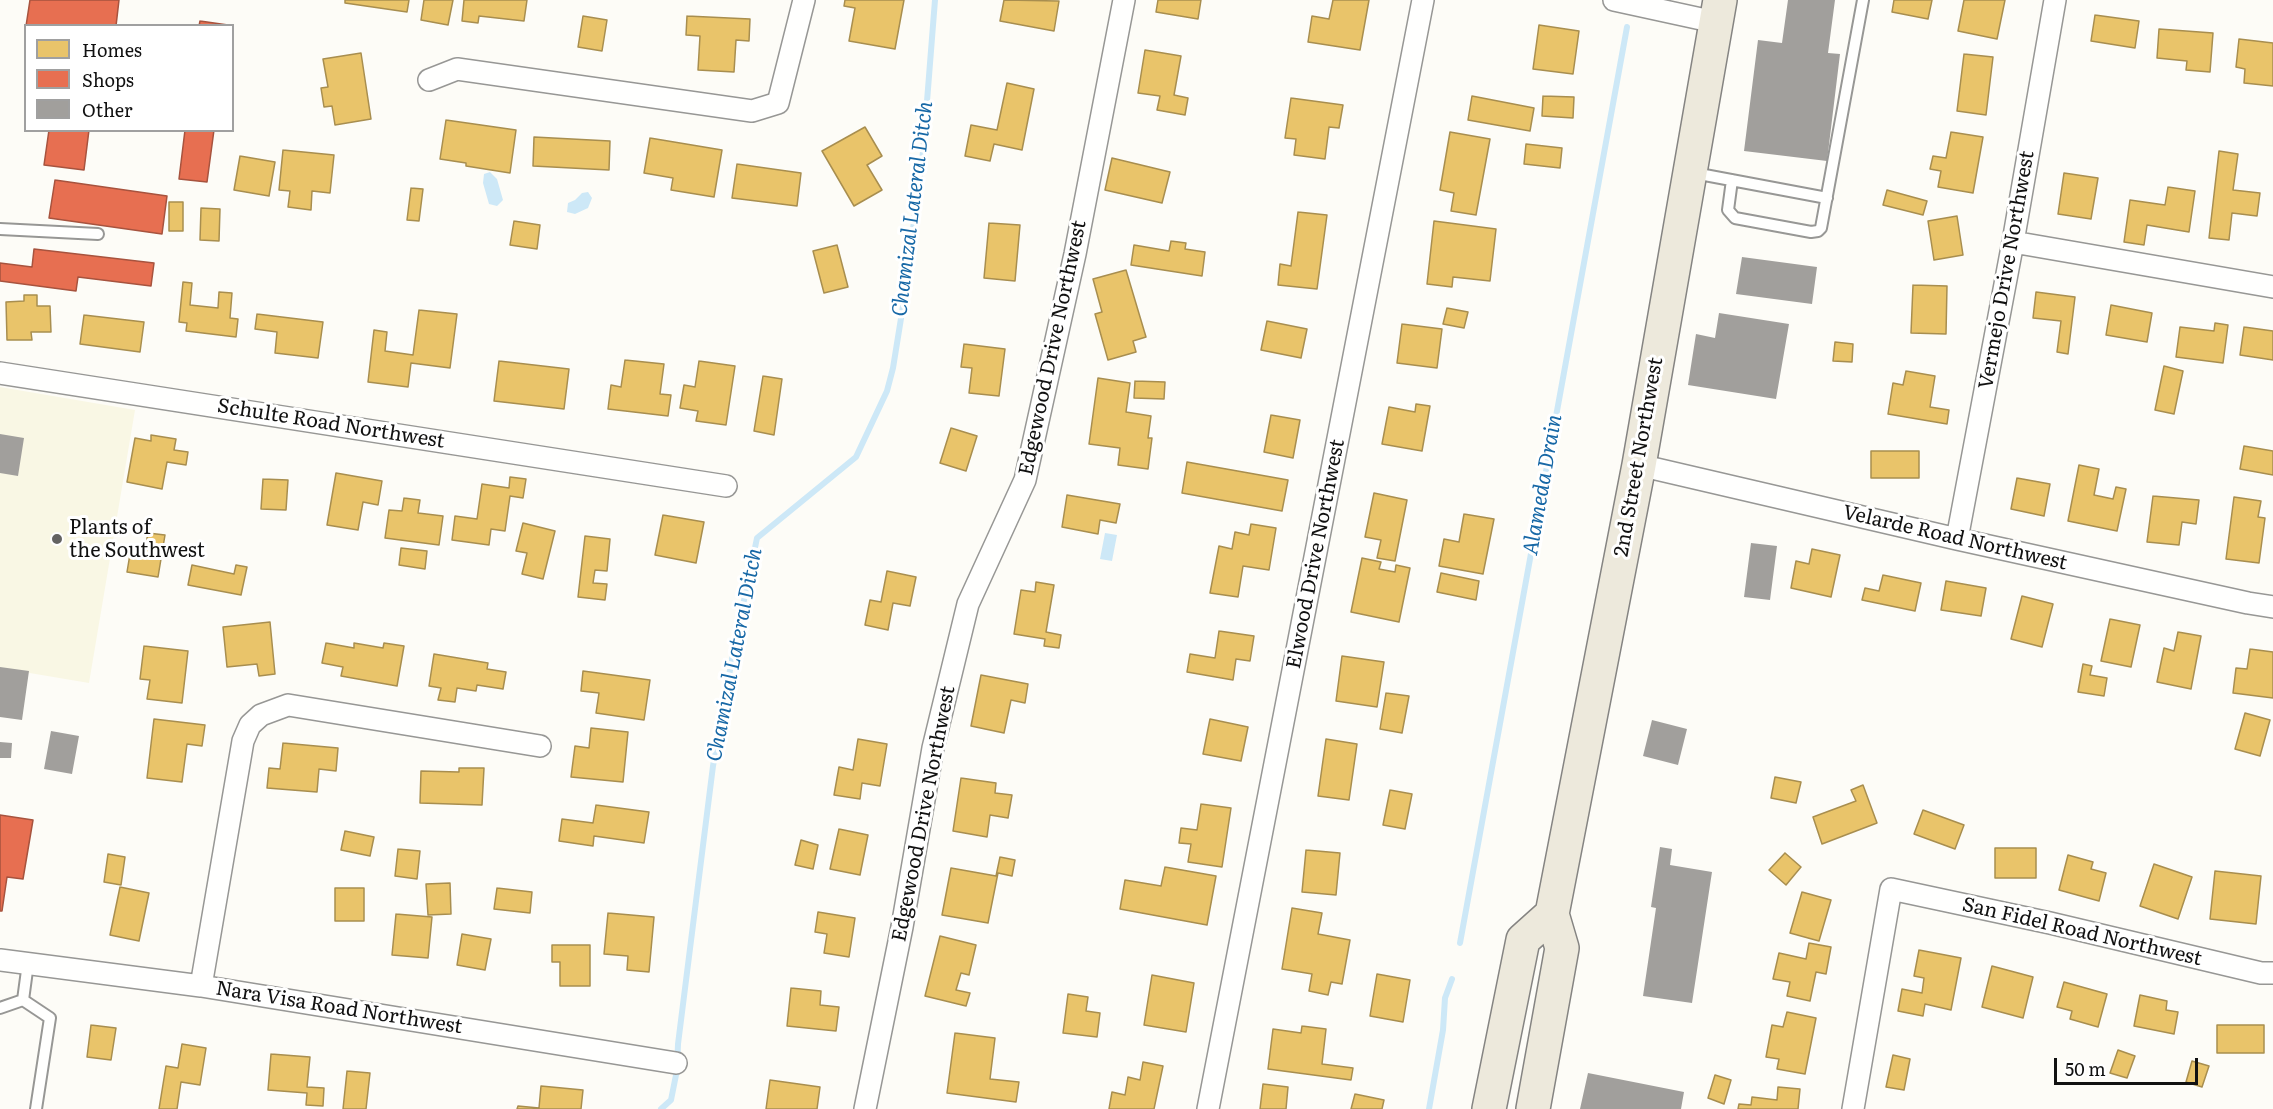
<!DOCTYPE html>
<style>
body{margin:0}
#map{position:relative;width:2273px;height:1109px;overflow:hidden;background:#fdfcf7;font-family:Literata,serif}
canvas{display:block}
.legend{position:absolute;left:24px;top:24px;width:210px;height:108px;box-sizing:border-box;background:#fff;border:2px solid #a0a0a0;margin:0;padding:8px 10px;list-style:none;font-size:18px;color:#111}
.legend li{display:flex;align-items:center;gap:12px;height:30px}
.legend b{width:30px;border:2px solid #a0a0a0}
.scale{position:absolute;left:2054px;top:1058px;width:144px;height:27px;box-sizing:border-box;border:3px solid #111;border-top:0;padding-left:8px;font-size:18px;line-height:21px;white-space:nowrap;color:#111;-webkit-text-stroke:4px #fff;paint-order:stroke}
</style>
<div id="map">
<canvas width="2273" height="1109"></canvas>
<ul class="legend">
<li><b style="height:16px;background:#e9c46a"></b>Homes</li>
<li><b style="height:16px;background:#e76f51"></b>Shops</li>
<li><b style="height:16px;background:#a19f9c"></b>Other</li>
</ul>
<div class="scale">50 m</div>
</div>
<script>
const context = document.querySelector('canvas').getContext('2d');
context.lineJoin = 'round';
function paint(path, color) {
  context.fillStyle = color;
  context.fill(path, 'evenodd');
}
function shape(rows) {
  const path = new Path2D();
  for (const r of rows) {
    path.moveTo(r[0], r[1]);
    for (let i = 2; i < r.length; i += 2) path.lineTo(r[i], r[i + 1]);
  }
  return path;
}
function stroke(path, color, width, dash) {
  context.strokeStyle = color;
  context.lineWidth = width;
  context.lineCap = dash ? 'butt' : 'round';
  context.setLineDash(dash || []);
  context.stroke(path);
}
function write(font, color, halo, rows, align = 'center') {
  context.font = font + ' Literata,serif';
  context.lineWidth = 6;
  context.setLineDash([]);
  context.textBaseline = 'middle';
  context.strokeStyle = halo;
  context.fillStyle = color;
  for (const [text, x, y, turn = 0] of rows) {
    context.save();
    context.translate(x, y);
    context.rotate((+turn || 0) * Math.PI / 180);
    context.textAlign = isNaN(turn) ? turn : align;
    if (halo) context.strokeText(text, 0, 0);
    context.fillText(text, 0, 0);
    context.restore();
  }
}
paint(shape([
 [0,387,135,410,89,683,0,668]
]), '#f9f7e4');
paint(shape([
 [490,172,497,179,503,200,497,206,489,204,483,183,484,174],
 [588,192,592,198,588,208,575,214,567,212,568,203,575,200,582,193],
 [1105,533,1117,535,1112,561,1100,559]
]), '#cde8f7');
const homes = shape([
 [345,0,409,0,407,12,345,3,345,0],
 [424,0,453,0,448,25,421,20,424,0],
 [464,0,527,0,524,21,479,16,478,23,462,21,464,0],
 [845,0,904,0,895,49,849,41,855,8,844,6,845,0],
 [1004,0,1059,1,1054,31,1000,21,1004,0],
 [1158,0,1201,0,1198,19,1156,12,1158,0],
 [1333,0,1369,0,1360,50,1308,42,1312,16,1329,19,1333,0],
 [1894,0,1932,0,1928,19,1892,12,1894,0],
 [1964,0,2005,0,1997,39,1958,31,1964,0],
 [2095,15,2139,21,2135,48,2091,41,2095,15],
 [583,16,607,20,602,51,578,47,583,16],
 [687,16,750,19,749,41,736,40,734,72,698,70,700,36,686,35,687,16],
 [1539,25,1579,31,1573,74,1533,69,1539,25],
 [2159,29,2213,33,2210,72,2186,70,2187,61,2157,58,2159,29],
 [2239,39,2273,43,2273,86,2244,83,2245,69,2236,67,2239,39],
 [1145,50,1181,56,1174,95,1188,98,1185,115,1157,110,1160,96,1138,93,1145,50],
 [361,53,371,119,335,125,332,106,324,107,321,88,328,87,323,59,361,53],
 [1964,54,1993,57,1986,115,1957,111,1964,54],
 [1007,83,1034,89,1022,150,994,144,990,161,965,156,971,125,997,130,1007,83],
 [1472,96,1534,108,1530,131,1468,120,1472,96],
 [1543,96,1574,97,1573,118,1542,116,1543,96],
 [1291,98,1343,105,1339,128,1329,127,1325,159,1294,155,1296,139,1285,138,1291,98],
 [446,120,516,130,510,173,466,166,466,163,440,159,446,120],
 [865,127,882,156,867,165,882,190,854,206,822,151,865,127],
 [1450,132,1490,139,1476,215,1451,211,1454,193,1440,190,1450,132],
 [1951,132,1983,137,1973,193,1938,187,1941,171,1930,169,1933,156,1946,158,1951,132],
 [534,137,610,141,609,170,533,166,534,137],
 [650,138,722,150,714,197,671,190,673,178,644,173,650,138],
 [1526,144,1562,148,1560,168,1524,164,1526,144],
 [283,150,334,155,330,193,312,191,311,210,288,207,290,191,279,190,283,150],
 [2219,151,2238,154,2233,190,2260,193,2257,216,2232,213,2229,240,2209,238,2219,151],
 [240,156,275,162,269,196,234,190,240,156],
 [1112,158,1170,172,1162,203,1105,190,1112,158],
 [737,164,801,173,797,206,732,198,737,164],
 [2064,173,2098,178,2091,219,2058,214,2064,173],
 [2168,187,2195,191,2189,232,2147,225,2144,245,2124,242,2130,200,2165,205,2168,187],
 [411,188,423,189,419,221,407,220,411,188],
 [1887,190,1927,201,1923,215,1883,205,1887,190],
 [169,202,183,202,183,231,169,231,169,202],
 [201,208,220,209,219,241,200,240,201,208],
 [1298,212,1327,215,1317,289,1278,285,1280,264,1291,266,1298,212],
 [1957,216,1963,255,1934,260,1928,221,1957,216],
 [514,221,540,225,537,249,510,245,514,221],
 [1434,221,1496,229,1490,281,1453,277,1452,287,1427,284,1434,221],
 [989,223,1020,225,1015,281,984,278,989,223],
 [1171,241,1186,243,1185,249,1205,252,1202,276,1131,265,1134,245,1169,251,1171,241],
 [837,245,848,287,824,293,813,251,837,245],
 [1126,270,1146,337,1133,341,1136,352,1108,360,1095,314,1102,312,1093,279,1126,270],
 [183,282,192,283,190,305,218,308,219,292,232,293,230,318,238,319,236,337,186,331,187,323,179,322,183,282],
 [1913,285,1947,286,1946,334,1911,333,1913,285],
 [2036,292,2075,297,2068,354,2057,352,2061,321,2033,318,2036,292],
 [24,295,37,295,37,306,50,306,51,332,31,332,32,340,7,340,6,302,24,301,24,295],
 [2111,305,2152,313,2147,342,2106,335,2111,305],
 [1447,308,1468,312,1464,328,1443,324,1447,308],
 [419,310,457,314,450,368,411,363,408,387,368,382,374,330,387,332,385,351,413,355,419,310],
 [257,314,323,322,318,358,275,353,277,332,255,329,257,314],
 [84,315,144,322,140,352,80,344,84,315],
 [1267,321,1307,329,1301,358,1261,350,1267,321],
 [2215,323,2228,325,2223,363,2176,357,2180,327,2214,331,2215,323],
 [1402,324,1442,329,1437,368,1397,363,1402,324],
 [2244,327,2273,331,2273,360,2240,355,2244,327],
 [1835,342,1853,344,1852,362,1833,361,1835,342],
 [964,344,1005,349,999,396,969,393,972,368,961,367,964,344],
 [625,360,664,364,660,394,671,395,668,416,608,409,611,385,621,387,625,360],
 [499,361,569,369,564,409,494,401,499,361],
 [699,361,735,366,726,425,696,421,698,411,680,408,684,385,695,387,699,361],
 [2164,366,2183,371,2174,414,2155,410,2164,366],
 [1906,371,1935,376,1930,407,1949,410,1947,424,1888,414,1893,383,1903,385,1906,371],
 [763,376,782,379,774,435,754,431,763,376],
 [1098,378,1130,383,1126,412,1151,416,1148,438,1152,438,1148,469,1118,465,1120,448,1089,444,1098,378],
 [1135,381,1165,382,1164,399,1134,398,1135,381],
 [1416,404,1430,406,1422,451,1382,444,1389,407,1415,412,1416,404],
 [1271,415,1300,420,1293,458,1264,452,1271,415],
 [951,428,977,436,966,471,940,463,951,428],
 [151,435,176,439,174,450,188,452,186,465,167,462,162,489,127,482,135,438,151,441,151,435],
 [2244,446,2273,451,2273,475,2240,469,2244,446],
 [1871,451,1919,451,1919,478,1871,478,1871,451],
 [1187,462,1288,480,1282,511,1182,493,1187,462],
 [2079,465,2099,469,2094,495,2113,499,2116,487,2126,489,2117,531,2068,521,2079,465],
 [336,473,382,481,378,505,363,502,358,530,327,525,336,473],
 [510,477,526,479,523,498,510,496,505,531,491,529,489,545,452,540,455,516,477,519,482,484,509,488,510,477],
 [2017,478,2050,484,2044,516,2011,509,2017,478],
 [263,479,288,480,286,510,261,509,263,479],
 [1374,493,1407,500,1395,561,1377,558,1381,540,1365,537,1374,493],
 [1067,495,1120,504,1116,523,1100,520,1098,534,1062,527,1067,495],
 [2153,496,2199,500,2196,524,2182,522,2179,545,2147,542,2153,496],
 [2234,497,2261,501,2258,517,2265,518,2259,563,2226,559,2234,497],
 [404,498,420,500,418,513,443,516,439,545,385,538,389,510,402,511,404,498],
 [1464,514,1494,519,1483,574,1439,566,1444,539,1459,542,1464,514],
 [663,515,704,522,696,563,655,555,663,515],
 [523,523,555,531,543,579,522,574,527,553,516,551,523,523],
 [1251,524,1276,528,1269,570,1243,566,1238,597,1210,593,1219,546,1232,549,1235,532,1249,535,1251,524],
 [148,533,165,535,158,577,127,572,131,548,145,550,148,533],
 [585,536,610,539,607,571,595,570,593,583,607,584,605,600,578,597,585,536],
 [401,548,427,551,425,569,399,565,401,548],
 [1812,549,1840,555,1831,597,1791,588,1796,561,1809,564,1812,549],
 [1362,558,1381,562,1379,569,1395,572,1396,565,1410,568,1399,622,1351,612,1362,558],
 [192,565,234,574,236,565,247,567,241,595,188,585,192,565],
 [887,571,916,577,910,606,893,603,888,630,865,625,870,600,881,602,887,571],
 [1441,573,1479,581,1476,600,1437,592,1441,573],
 [1883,575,1921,583,1915,611,1862,600,1865,588,1879,591,1883,575],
 [1946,581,1986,588,1981,616,1941,610,1946,581],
 [1036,582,1054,585,1046,632,1061,635,1059,648,1044,646,1045,639,1014,634,1021,590,1035,592,1036,582],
 [2022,596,2053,604,2042,647,2011,639,2022,596],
 [2110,619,2140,625,2131,667,2101,661,2110,619],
 [270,622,275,674,259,676,257,664,227,667,223,627,270,622],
 [1219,631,1254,636,1250,661,1236,659,1233,680,1187,672,1190,654,1215,658,1219,631],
 [2178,632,2201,636,2191,689,2157,682,2164,648,2174,651,2178,632],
 [326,643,354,648,354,643,383,648,384,643,404,646,397,686,341,676,343,667,322,663,326,643],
 [144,646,188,651,182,703,147,699,150,680,140,679,144,646],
 [2250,649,2273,652,2273,698,2233,693,2236,668,2247,669,2250,649],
 [434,654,488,663,487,669,506,672,503,689,477,685,476,691,457,688,455,702,438,700,441,688,429,686,434,654],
 [1342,656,1384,662,1377,707,1336,701,1342,656],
 [2083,664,2092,666,2090,675,2107,678,2104,696,2078,692,2083,664],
 [583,671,650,680,644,720,596,713,599,693,581,691,583,671],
 [981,675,1028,684,1025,703,1011,700,1004,733,971,726,981,675],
 [1386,693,1409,696,1402,733,1380,729,1386,693],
 [2245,713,2270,720,2260,756,2235,749,2245,713],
 [154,719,205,725,202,746,187,744,182,782,147,778,154,719],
 [1210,719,1248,727,1241,761,1203,754,1210,719],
 [591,728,628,732,623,782,571,777,575,746,589,748,591,728],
 [858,739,887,744,880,786,862,783,860,799,834,795,839,767,853,770,858,739],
 [1326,739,1357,744,1349,800,1318,796,1326,739],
 [283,743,338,748,336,771,319,769,317,792,267,788,269,768,280,769,283,743],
 [459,768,484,768,482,805,420,803,421,771,459,772,459,768],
 [1775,777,1801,782,1796,803,1771,798,1775,777],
 [961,778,996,783,995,793,1012,795,1008,818,990,815,987,837,953,831,961,778],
 [1863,785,1877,823,1822,844,1813,817,1856,801,1851,790,1863,785],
 [1390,790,1412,794,1405,829,1383,825,1390,790],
 [1201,804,1231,808,1222,867,1188,862,1191,844,1179,843,1181,828,1197,830,1201,804],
 [596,805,649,812,644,843,594,836,593,846,559,841,562,819,593,823,596,805],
 [1923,810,1964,825,1955,849,1914,834,1923,810],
 [839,829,868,835,860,875,830,869,839,829],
 [345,831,374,837,370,856,341,850,345,831],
 [801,840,818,845,813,869,795,865,801,840],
 [1995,848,2036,848,2036,878,1995,878,1995,848],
 [398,849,420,851,417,879,395,876,398,849],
 [1306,850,1340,853,1336,895,1302,892,1306,850],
 [1785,853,1801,867,1786,885,1769,870,1785,853],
 [108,854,125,857,121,885,104,882,108,854],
 [2068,855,2093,862,2091,869,2106,873,2099,901,2059,890,2068,855],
 [1000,857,1015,860,1012,876,998,873,988,923,942,915,951,868,996,876,1000,857],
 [2154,864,2192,877,2178,919,2140,906,2154,864],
 [1165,867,1216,876,1207,925,1120,909,1125,880,1161,886,1165,867],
 [2215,871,2261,876,2256,924,2210,919,2215,871],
 [450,883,451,914,428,915,426,884,450,883],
 [120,887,149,893,139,941,110,935,120,887],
 [335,888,364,888,364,921,335,921,335,888],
 [497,888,532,892,530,913,494,909,497,888],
 [1802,892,1831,900,1819,941,1790,933,1802,892],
 [1292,908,1322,913,1318,934,1350,940,1342,984,1331,982,1328,995,1309,991,1312,974,1282,969,1292,908],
 [818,912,855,918,849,957,824,953,827,934,815,932,818,912],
 [608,913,654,917,649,972,627,970,628,956,604,954,608,913],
 [396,914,432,917,428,958,392,955,396,914],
 [462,934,491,939,485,970,457,965,462,934],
 [940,936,976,945,969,975,961,973,956,990,970,993,966,1006,925,996,940,936],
 [1809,943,1831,947,1826,974,1816,972,1810,1001,1787,996,1790,982,1773,979,1779,953,1806,959,1809,943],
 [552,945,590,945,590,986,560,986,560,962,552,962,552,945],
 [1919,950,1961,958,1951,1010,1925,1004,1923,1016,1898,1011,1902,989,1922,993,1924,978,1914,976,1919,950],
 [1992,966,2033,977,2023,1018,1982,1007,1992,966],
 [1377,974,1410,980,1403,1022,1370,1016,1377,974],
 [1152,975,1194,983,1186,1032,1144,1025,1152,975],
 [2064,982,2107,994,2098,1027,2070,1019,2072,1011,2057,1007,2064,982],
 [791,988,821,991,820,1005,839,1007,836,1031,787,1026,791,988],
 [1068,994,1088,997,1086,1011,1100,1013,1097,1037,1063,1033,1068,994],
 [2140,995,2167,1001,2166,1010,2178,1012,2174,1034,2134,1026,2140,995],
 [1787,1012,1816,1018,1805,1074,1777,1069,1779,1059,1766,1057,1772,1025,1783,1027,1787,1012],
 [91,1025,116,1028,111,1060,87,1057,91,1025],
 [2217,1025,2264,1025,2264,1053,2217,1053,2217,1025],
 [1302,1026,1326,1029,1322,1064,1353,1068,1351,1080,1268,1069,1273,1029,1301,1033,1302,1026],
 [955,1033,995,1038,990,1079,1019,1082,1016,1102,947,1093,955,1033],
 [182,1044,206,1048,200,1085,181,1082,177,1109,159,1109,166,1066,178,1068,182,1044],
 [2118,1050,2135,1056,2127,1078,2110,1073,2118,1050],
 [271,1054,310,1057,307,1087,324,1088,323,1106,306,1105,307,1093,268,1090,271,1054],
 [1893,1055,1910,1059,1904,1090,1886,1087,1893,1055],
 [2192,1061,2209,1066,2202,1087,2186,1082,2192,1061],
 [1143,1062,1163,1066,1154,1109,1109,1109,1112,1092,1125,1095,1128,1077,1140,1080,1143,1062],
 [347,1071,370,1073,366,1109,343,1109,347,1071],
 [1715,1075,1731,1080,1724,1104,1708,1098,1715,1075],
 [770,1080,820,1087,817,1109,766,1109,770,1080],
 [1263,1084,1288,1087,1286,1109,1260,1109,1263,1084],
 [541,1086,583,1090,581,1109,517,1109,518,1106,539,1108,541,1086],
 [1778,1087,1800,1089,1798,1109,1738,1109,1739,1104,1751,1105,1752,1097,1777,1100,1778,1087],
 [1355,1094,1384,1100,1382,1109,1351,1109,1355,1094]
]);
paint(homes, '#e9c46a');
stroke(homes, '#a88e4f', 1.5);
const shops = shape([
 [30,0,119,0,116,26,26,26,30,0],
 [200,21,228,25,228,26,199,26,200,21],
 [49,130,89,130,84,170,44,165,49,130],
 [185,130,214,130,207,182,179,179,185,130],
 [55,180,167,196,162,234,49,218,55,180],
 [34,249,154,263,151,286,78,277,76,291,0,281,0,263,32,267,34,249],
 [0,815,33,820,23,879,7,877,2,911,0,911,0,815]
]);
paint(shops, '#e76f51');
stroke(shops, '#a7533e', 1.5);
stroke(shape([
 [1460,943,1627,27],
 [661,1109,671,1100,677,1070,678,1044,713,766,733,653,757,538,856,457,887,391,893,368,903,306,923,152,935,0],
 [1429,1109,1443,1030,1445,998,1452,979]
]), '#cde8f7', 6);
paint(shape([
 [1788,0,1835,0,1828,53,1840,54,1827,161,1744,151,1758,40,1782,43],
 [1742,257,1817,267,1812,304,1736,294],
 [1719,313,1789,324,1776,399,1688,385,1696,334,1715,338],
 [0,434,24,438,18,476,0,473],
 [1751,543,1777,546,1770,600,1744,597],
 [0,667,29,671,22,720,0,717],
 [1652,720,1687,729,1678,765,1643,756],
 [51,731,79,736,72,774,44,769],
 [0,742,12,743,11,758,0,758],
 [1660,847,1672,849,1670,865,1712,872,1692,1003,1643,996,1656,908,1651,907],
 [1588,1073,1684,1092,1681,1109,1580,1109]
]), '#a19f9c');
const lane = shape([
 [1694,173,1827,198],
 [1732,180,1728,210,1735,218,1811,232,1818,231,1821,228,1863,0],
 [0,229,98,234],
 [23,1000,28,963],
 [0,1008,23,1000,50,1018,36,1109]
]);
const street = shape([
 [1614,0,1715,22],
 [429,80,457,69,752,111,778,103,804,0],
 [2013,242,2273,287],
 [0,373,726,486],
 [1639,465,1957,539,2248,603,2273,607],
 [1957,539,2013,242,2055,0],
 [0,960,201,986,676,1063],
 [201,986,243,741,250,725,261,715,288,705,540,746],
 [865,1109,902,927,933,748,968,604,1025,480,1075,254,1124,0],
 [1208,1109,1423,0],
 [1853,1109,1891,889,2050,923,2261,973,2273,973]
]);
const primary = shape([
 [1489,1109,1523,940,1552,914],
 [1533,1109,1562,948,1552,914,1639,465,1720,0]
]);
stroke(lane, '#979795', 14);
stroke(street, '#979795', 24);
stroke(primary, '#858482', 36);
stroke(lane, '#fffffe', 10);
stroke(street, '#fffffe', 21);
stroke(primary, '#ede9dc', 33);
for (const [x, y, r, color] of [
 [57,539,6,"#646362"]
]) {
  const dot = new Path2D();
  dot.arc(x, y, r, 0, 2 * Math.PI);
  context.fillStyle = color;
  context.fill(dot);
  stroke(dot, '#fff', 2);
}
write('20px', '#111', '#fff', [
 ["Vermejo Drive Northwest",2007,270,-80],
 ["Edgewood Drive Northwest",1053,348,-78],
 ["Schulte Road Northwest",331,424,9],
 ["2nd Street Northwest",1639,457,-80],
 ["Velarde Road Northwest",1955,538,13],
 ["Elwood Drive Northwest",1316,554,-79],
 ["Edgewood Drive Northwest",924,814,-79],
 ["San Fidel Road Northwest",2082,932,13],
 ["Nara Visa Road Northwest",339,1008,9]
]);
write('20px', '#111', '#fff', [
 ["Plants of",69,528],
 ["the Southwest",69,551]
], 'left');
write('italic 21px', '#1768a6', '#fff', [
 ["Chamizal Lateral Ditch",913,209,-83],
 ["Alameda Drain",1543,485,-80],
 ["Chamizal Lateral Ditch",735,655,-79]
]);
</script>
